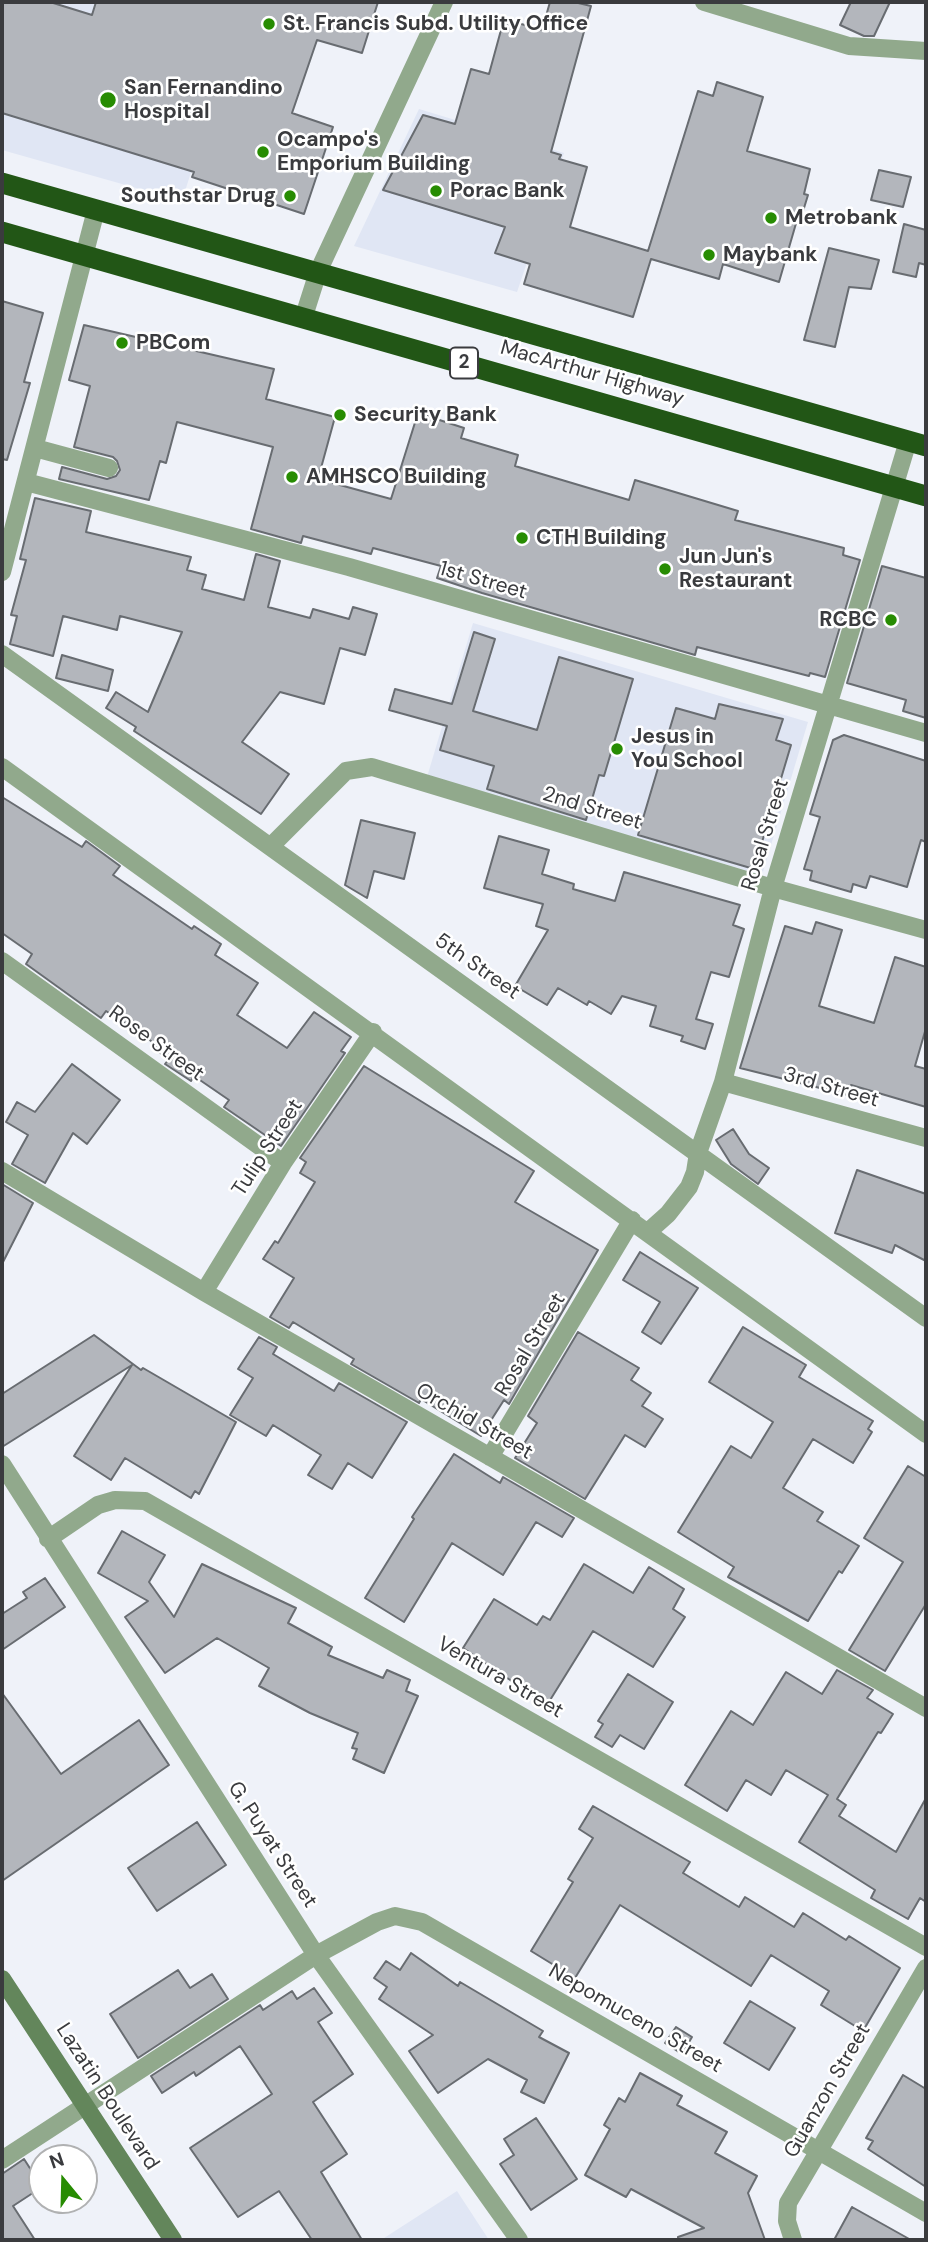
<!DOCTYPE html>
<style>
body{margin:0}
#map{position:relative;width:928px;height:2242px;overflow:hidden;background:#eff2f9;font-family:"DM Sans",sans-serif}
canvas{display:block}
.frame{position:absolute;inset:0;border:4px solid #3a3b3e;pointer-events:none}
.north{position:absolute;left:28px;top:2144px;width:70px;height:70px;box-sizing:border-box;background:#fff;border:2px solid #b0b1b2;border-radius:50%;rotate:341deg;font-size:19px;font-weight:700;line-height:28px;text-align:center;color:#3a3b3e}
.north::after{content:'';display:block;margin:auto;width:24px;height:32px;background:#278c02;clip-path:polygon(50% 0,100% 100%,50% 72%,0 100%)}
</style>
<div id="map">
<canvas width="928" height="2242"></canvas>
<div class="frame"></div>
<div class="north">N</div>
</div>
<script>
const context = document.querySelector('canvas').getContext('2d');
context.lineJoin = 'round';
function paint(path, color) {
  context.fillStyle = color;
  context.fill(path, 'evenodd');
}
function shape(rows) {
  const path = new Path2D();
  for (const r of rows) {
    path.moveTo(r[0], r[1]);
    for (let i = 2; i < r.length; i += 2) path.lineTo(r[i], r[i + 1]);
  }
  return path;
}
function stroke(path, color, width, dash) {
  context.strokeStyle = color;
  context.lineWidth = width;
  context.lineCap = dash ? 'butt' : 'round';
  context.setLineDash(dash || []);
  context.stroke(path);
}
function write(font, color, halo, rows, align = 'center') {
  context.font = font + ' "DM Sans",sans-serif';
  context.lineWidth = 5;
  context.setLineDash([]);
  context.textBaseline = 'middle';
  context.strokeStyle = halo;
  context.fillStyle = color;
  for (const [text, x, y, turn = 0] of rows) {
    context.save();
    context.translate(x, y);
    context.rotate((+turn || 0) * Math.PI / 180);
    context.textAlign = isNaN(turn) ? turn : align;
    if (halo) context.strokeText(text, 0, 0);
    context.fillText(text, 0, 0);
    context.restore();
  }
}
paint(shape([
 [10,2,244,2,182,201,2,150,2,31],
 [419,109,564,153,517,292,354,246],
 [473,623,808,722,762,875,427,777],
 [457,2191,489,2240,381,2240]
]), '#e0e6f4');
const building = shape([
 [2,2,50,2,92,15,96,2,378,2,362,53,317,40,292,113,333,127,304,214,192,177,194,172,2,113,2,2],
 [550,2,574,2,591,6,551,152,561,155,559,159,587,167,570,227,648,251,698,91,713,96,717,82,763,97,747,151,810,169,804,194,808,195,800,221,797,220,779,282,723,264,719,279,651,259,633,317,524,284,530,264,495,253,505,227,383,190,423,115,455,124,471,69,489,74,504,19,542,30,550,2],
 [851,2,890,2,874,36,864,36,840,25,851,2],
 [879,170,911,177,903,207,871,200,879,170],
 [904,224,926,230,926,265,919,263,916,277,893,272,904,224],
 [829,248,879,260,871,289,849,287,835,347,804,340,829,248],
 [2,301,43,313,24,382,30,383,7,460,2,459,2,301],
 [84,325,274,369,266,399,335,417,318,479,391,499,418,413,464,428,461,438,518,455,515,466,629,500,635,480,738,511,735,520,844,548,843,555,860,560,825,677,810,673,809,676,697,647,695,655,482,593,437,578,441,566,373,548,371,554,303,536,301,543,251,529,273,447,177,422,166,463,160,461,149,500,59,479,62,467,107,479,116,476,120,470,117,461,113,457,74,447,90,386,69,380,84,325],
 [35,498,91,511,86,532,191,557,187,570,206,575,202,589,244,600,256,554,280,561,268,607,310,618,313,609,349,619,353,607,377,614,365,655,340,648,324,704,280,692,242,742,289,774,261,814,134,731,136,727,106,708,116,692,148,712,182,632,120,616,117,630,63,616,53,656,10,644,17,616,11,615,26,560,20,559,35,498],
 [882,566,926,578,926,718,903,711,906,700,847,683,882,566],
 [474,632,495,639,473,711,537,730,559,657,633,679,604,776,599,775,586,820,487,789,494,766,440,750,447,726,389,710,395,689,452,704,474,632],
 [62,655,113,670,108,691,56,678,62,655],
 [719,704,783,719,776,740,791,745,754,869,638,835,676,708,715,719,719,704],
 [844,735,926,761,926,842,921,840,907,887,870,876,866,888,853,884,851,892,810,880,812,871,804,869,820,817,810,814,833,740,844,735],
 [2,797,82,847,86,841,120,866,113,875,192,929,194,926,221,944,215,955,258,983,237,1015,287,1048,314,1012,351,1037,341,1051,345,1053,281,1146,224,1107,229,1100,194,1076,191,1081,165,1064,169,1059,154,1049,157,1045,106,1011,101,1018,26,964,32,954,2,933,2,797],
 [361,820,415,833,404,879,374,871,367,898,345,885,361,820],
 [499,836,549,850,542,874,574,884,573,889,615,901,624,872,740,905,733,925,744,929,729,977,711,972,696,1019,713,1024,705,1049,681,1041,683,1036,650,1026,656,1006,622,996,611,1014,589,1001,587,1005,558,988,547,1005,515,986,548,930,536,926,543,904,484,888,499,836],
 [816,922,842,930,819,1006,874,1023,895,957,926,967,926,1028,915,1066,926,1069,926,1107,851,1085,848,1095,740,1068,785,926,812,934,816,922],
 [72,1064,120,1100,87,1144,73,1133,45,1183,12,1164,28,1135,6,1122,17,1102,35,1112,72,1064],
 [364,1066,534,1171,515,1202,598,1250,509,1404,504,1400,481,1436,421,1399,419,1403,351,1364,354,1359,293,1322,289,1328,270,1317,294,1278,263,1259,275,1241,278,1243,315,1182,300,1173,306,1162,300,1158,364,1066],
 [733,1129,749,1154,769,1168,758,1184,731,1164,716,1140,733,1129],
 [857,1170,926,1194,926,1261,895,1245,892,1253,835,1233,857,1170],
 [2,1184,33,1203,2,1264,2,1184],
 [640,1252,698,1288,661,1344,642,1332,660,1302,623,1280,640,1252],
 [743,1327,806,1365,799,1377,873,1421,868,1429,872,1432,853,1463,813,1439,783,1488,823,1512,817,1521,859,1546,842,1573,839,1571,808,1621,728,1577,734,1567,678,1532,731,1446,751,1458,773,1422,709,1382,743,1327],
 [578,1332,639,1368,631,1380,651,1393,642,1406,663,1419,645,1447,625,1435,585,1499,515,1458,537,1423,528,1416,578,1332],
 [94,1335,141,1370,143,1368,236,1422,199,1494,195,1491,191,1498,125,1458,111,1480,74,1456,132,1365,2,1447,2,1394,94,1335],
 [259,1337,277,1347,273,1354,334,1391,339,1383,407,1422,372,1478,348,1463,332,1489,308,1475,321,1455,273,1425,266,1436,230,1415,253,1378,238,1369,259,1337],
 [454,1454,500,1483,503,1477,574,1518,562,1537,536,1522,503,1575,452,1543,404,1622,365,1598,414,1519,412,1517,454,1454],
 [908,1466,926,1477,926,1604,885,1671,849,1650,903,1562,864,1538,908,1466],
 [122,1531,165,1555,149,1582,174,1617,202,1564,296,1608,288,1623,332,1647,328,1655,383,1678,387,1670,410,1680,406,1691,418,1696,384,1773,353,1759,357,1749,352,1748,358,1733,310,1713,259,1686,269,1668,217,1638,165,1673,125,1617,148,1601,98,1573,122,1531],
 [584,1564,633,1593,649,1567,684,1589,673,1609,685,1617,653,1667,593,1631,547,1705,463,1648,494,1599,537,1625,543,1616,550,1620,584,1564],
 [45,1578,65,1607,2,1650,2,1614,27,1598,23,1592,45,1578],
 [837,1670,873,1690,867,1698,893,1714,881,1733,878,1732,837,1799,846,1805,839,1816,896,1852,926,1798,926,1902,920,1898,908,1919,871,1898,875,1890,799,1842,828,1795,786,1770,771,1795,746,1780,727,1811,685,1785,731,1711,753,1725,786,1672,822,1694,837,1670],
 [628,1674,673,1702,644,1749,620,1735,612,1747,595,1737,603,1724,598,1721,628,1674],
 [2,1693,61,1774,139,1720,169,1765,2,1881,2,1693],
 [593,1806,690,1862,683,1873,739,1907,745,1897,794,1927,803,1913,846,1940,849,1936,900,1968,863,2031,821,2005,829,1991,771,1955,751,1986,620,1905,575,1978,531,1951,573,1882,568,1879,593,1838,579,1829,593,1806],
 [197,1822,226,1865,157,1911,128,1868,197,1822],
 [411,1953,458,1986,460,1982,543,2031,539,2037,569,2053,544,2103,521,2092,527,2080,488,2059,438,2093,409,2051,433,2035,379,1999,387,1987,374,1978,386,1961,400,1970,411,1953],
 [178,1970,190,1988,212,1974,228,1999,138,2058,110,2014,178,1970],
 [314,1988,332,2013,318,2022,353,2074,313,2102,347,2154,321,2172,362,2240,312,2240,279,2191,238,2217,190,2148,272,2094,240,2046,196,2076,194,2072,162,2093,151,2076,260,2005,263,2010,292,1991,297,1999,314,1988],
 [750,2001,795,2028,769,2070,724,2043,750,2001],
 [676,2027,692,2037,682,2054,665,2043,676,2027],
 [640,2073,682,2096,677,2105,727,2132,715,2153,757,2176,748,2193,765,2240,678,2240,678,2237,704,2228,631,2189,626,2197,585,2175,610,2129,604,2125,619,2098,625,2102,640,2073],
 [903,2075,926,2089,926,2187,868,2149,873,2141,866,2138,903,2075],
 [536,2118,577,2179,531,2210,500,2164,514,2155,504,2139,536,2118],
 [24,2159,42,2187,13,2206,35,2240,2,2240,2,2174,24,2159],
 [852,2207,911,2240,834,2240,852,2207]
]);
paint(building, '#b3b6bc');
stroke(building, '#686c71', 2);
stroke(shape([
 [704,2,849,46,926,51],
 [304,316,318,272,444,2],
 [35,448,109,468],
 [26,482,349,567,926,733],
 [2,572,96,210],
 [2,654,926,1318],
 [2,767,926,1434],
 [271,846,346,771,372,767,773,888,926,930],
 [2,961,283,1163],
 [723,1082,926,1138],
 [2,1171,204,1292,926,1708],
 [649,1231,668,1214,689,1187,695,1172,698,1153,723,1082,773,888,908,441],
 [204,1292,283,1163,373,1032],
 [490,1457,632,1220],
 [2,1464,316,1955,519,2240],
 [48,1539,98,1505,115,1500,145,1501,926,1947],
 [2,2160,316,1955,377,1922,395,1916,422,1922,926,2213],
 [793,2240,787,2221,788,2203,926,1968]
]), '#91a98c', 18);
stroke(shape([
 [2,1979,173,2240]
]), '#63865b', 18);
stroke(shape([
 [2,183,926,446],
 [2,232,926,496]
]), '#225616', 21);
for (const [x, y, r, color] of [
 [269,24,7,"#278c02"],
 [108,100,9,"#278c02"],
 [263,152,7,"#278c02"],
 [436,191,7,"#278c02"],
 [290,196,7,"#278c02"],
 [771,218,7,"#278c02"],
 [709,255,7,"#278c02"],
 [122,343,7,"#278c02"],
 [340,415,7,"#278c02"],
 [292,477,7,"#278c02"],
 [522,538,7,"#278c02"],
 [665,569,7,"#278c02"],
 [891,620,7,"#278c02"],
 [617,749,7,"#278c02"]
]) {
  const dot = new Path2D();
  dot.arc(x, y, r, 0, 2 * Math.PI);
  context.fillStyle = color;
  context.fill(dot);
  stroke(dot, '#fff', 2.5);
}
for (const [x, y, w] of [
 [464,363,28]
]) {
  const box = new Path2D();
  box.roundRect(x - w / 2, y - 15.5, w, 31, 5);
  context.fillStyle = '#fff';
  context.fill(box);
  stroke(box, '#3a3b3e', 2);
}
write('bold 19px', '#3a3b3e', null, [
 ["2",464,363]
]);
write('bold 21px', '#3a3b3e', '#fff', [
 ["St. Francis Subd. Utility Office",283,24],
 ["San Fernandino",124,88],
 ["Hospital",124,112],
 ["Ocampo's",277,140],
 ["Emporium Building",277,164],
 ["Porac Bank",450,191],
 ["Southstar Drug",276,196,"right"],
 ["Metrobank",785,218],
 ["Maybank",723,255],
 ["PBCom",136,343],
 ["Security Bank",354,415],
 ["AMHSCO Building",306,477],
 ["CTH Building",536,538],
 ["Jun Jun's",679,557],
 ["Restaurant",679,581],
 ["RCBC",877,620,"right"],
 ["Jesus in",631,737],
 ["You School",631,761]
], 'left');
write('21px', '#3a3b3e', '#fff', [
 ["MacArthur Highway",592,374,16],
 ["1st Street",483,581,16],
 ["2nd Street",592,809,17],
 ["Rosal Street",766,835,-73],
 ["5th Street",477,967,35],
 ["Rose Street",156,1044,36],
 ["3rd Street",831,1088,16],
 ["Tulip Street",268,1148,-57],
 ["Rosal Street",531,1345,-59],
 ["Orchid Street",474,1422,30],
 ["Ventura Street",500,1678,30],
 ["G. Puyat Street",272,1845,57],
 ["Nepomuceno Street",635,2019,30],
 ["Guanzon Street",828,2091,-60],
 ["Lazatin Boulevard",107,2097,57]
]);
</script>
